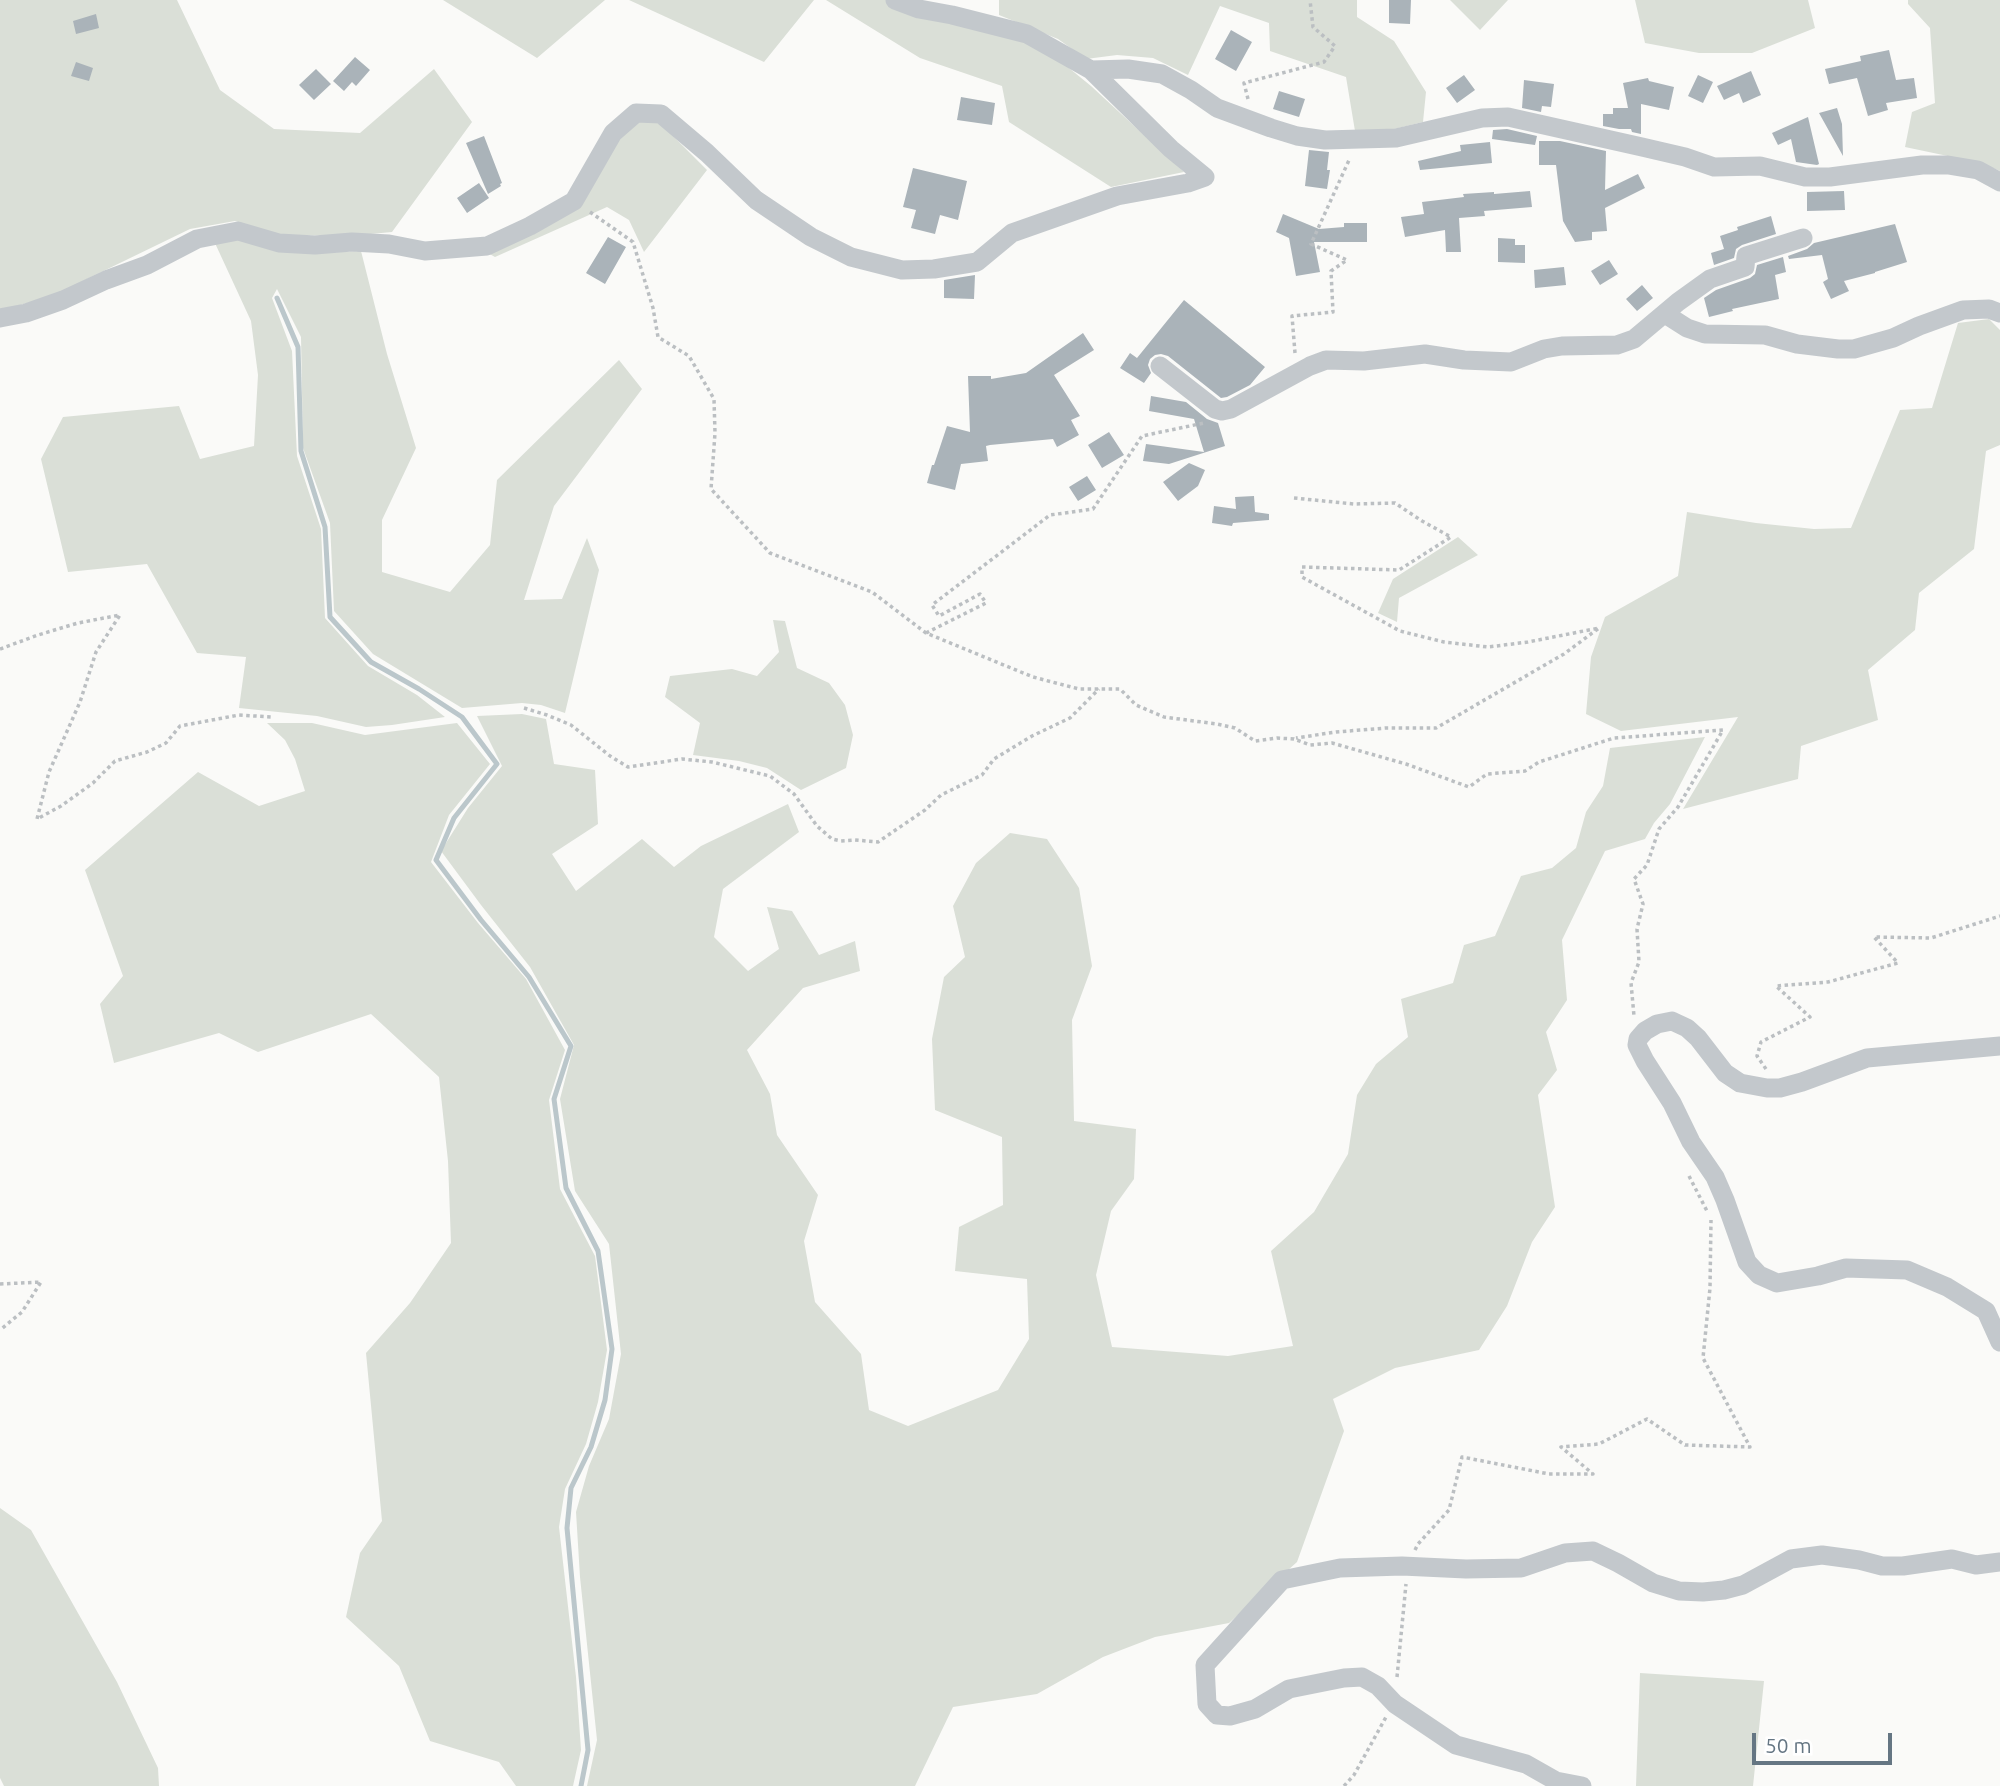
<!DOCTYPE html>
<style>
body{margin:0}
#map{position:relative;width:2000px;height:1786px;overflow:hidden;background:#fafaf8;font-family:Ubuntu,sans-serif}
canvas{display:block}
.scale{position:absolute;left:1752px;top:1733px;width:140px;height:32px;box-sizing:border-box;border:4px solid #657683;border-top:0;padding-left:9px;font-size:21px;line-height:24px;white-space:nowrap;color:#657683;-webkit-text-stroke:5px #fff;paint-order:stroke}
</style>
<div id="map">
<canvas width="2000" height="1786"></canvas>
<div class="scale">50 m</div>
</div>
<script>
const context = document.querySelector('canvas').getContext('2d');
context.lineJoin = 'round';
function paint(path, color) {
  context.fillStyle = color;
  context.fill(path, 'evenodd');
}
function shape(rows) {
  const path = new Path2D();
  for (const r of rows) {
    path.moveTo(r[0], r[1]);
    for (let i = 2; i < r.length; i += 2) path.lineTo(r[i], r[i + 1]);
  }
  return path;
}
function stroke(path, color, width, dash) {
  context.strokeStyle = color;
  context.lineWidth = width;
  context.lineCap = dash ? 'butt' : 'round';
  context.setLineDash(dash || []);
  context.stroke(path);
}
paint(shape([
 [0,0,177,0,220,90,274,129,360,133,434,69,472,122,392,232,349,236,279,235,235,221,190,229,54,295,0,311],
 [443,0,605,0,537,58],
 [629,0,814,0,764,62],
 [826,0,886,0,1042,46,1091,86,1184,172,1111,187,1009,122,1002,86,920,58],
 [999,0,1357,0,1357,17,1394,41,1426,92,1423,122,1390,130,1355,131,1346,77,1270,51,1269,23,1220,6,1188,75,1153,58,1117,55,1086,59,1058,39,999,15],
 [1450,0,1508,0,1480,30],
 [1635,0,1808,0,1815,28,1752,53,1699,53,1645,43],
 [1908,0,2000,0,2000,171,1981,163,1905,147,1912,112,1935,103,1930,28,1908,4],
 [638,120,660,123,707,170,644,252,629,220,607,207,495,257,486,252,580,202,620,134],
 [253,239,321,253,361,251,387,354,416,448,382,520,382,572,450,592,490,545,497,480,619,360,642,389,554,506,524,600,562,599,587,538,599,570,565,713,541,705,522,703,462,708,373,654,334,611,330,523,303,448,301,337,277,289,272,298,292,351,297,456,321,529,325,618,368,666,417,695,445,717,392,725,366,727,317,716,239,708,246,657,197,653,147,564,68,572,41,459,63,417,179,406,200,459,254,446,258,375,251,321,214,241],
 [1989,319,2000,330,2000,445,1986,451,1974,549,1919,593,1915,630,1868,670,1878,720,1801,746,1798,779,1683,809,1738,717,1621,731,1586,714,1591,657,1605,617,1678,576,1687,512,1756,523,1814,529,1851,528,1900,410,1932,408,1958,323],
 [1458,537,1478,555,1399,598,1397,622,1378,613,1393,579],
 [773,620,785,621,797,668,829,683,845,705,853,735,846,768,801,790,767,768,739,761,693,755,700,723,665,697,670,676,732,669,757,676,779,652],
 [522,714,546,719,554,764,595,770,598,824,552,854,576,891,642,839,674,867,701,846,788,804,799,832,723,889,714,937,748,971,779,949,767,907,792,911,819,955,855,941,860,971,803,988,747,1050,770,1094,777,1135,818,1195,804,1241,815,1302,861,1354,869,1410,908,1426,998,1390,1029,1339,1027,1279,955,1271,959,1227,1003,1205,1002,1137,935,1110,932,1039,944,977,965,957,953,906,976,863,1010,833,1047,839,1079,888,1092,966,1072,1020,1074,1121,1136,1129,1134,1179,1111,1211,1096,1275,1112,1347,1228,1356,1293,1346,1271,1251,1314,1212,1348,1154,1357,1095,1376,1064,1408,1037,1401,999,1453,983,1464,945,1495,936,1521,876,1552,868,1576,848,1586,812,1603,786,1610,748,1705,737,1670,804,1654,823,1645,839,1605,851,1562,940,1567,1000,1546,1032,1557,1070,1538,1095,1555,1207,1532,1242,1507,1306,1479,1350,1395,1368,1333,1399,1344,1431,1297,1562,1229,1623,1155,1637,1103,1657,1037,1694,953,1707,915,1786,587,1786,597,1740,580,1577,576,1512,589,1466,609,1419,621,1354,609,1244,575,1191,560,1099,574,1045,530,967,481,905,441,851,468,808,502,766,477,716],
 [267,723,312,723,365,735,457,723,490,764,449,815,431,862,478,923,526,979,565,1050,549,1100,560,1189,595,1256,607,1350,598,1402,586,1444,565,1489,559,1527,576,1677,581,1750,573,1786,516,1786,499,1762,430,1741,399,1666,346,1617,360,1553,382,1521,366,1353,410,1303,451,1243,448,1161,439,1077,371,1014,258,1052,219,1033,114,1063,100,1004,123,976,85,870,198,772,259,806,305,791,295,759,285,740],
 [0,1508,31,1530,117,1682,158,1768,159,1786,4,1786,0,1778],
 [1640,1673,1764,1681,1753,1786,1636,1786]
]), '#dadfd7');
stroke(shape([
 [277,298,298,347,301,451,325,527,330,617,371,662,419,689,462,717,497,764,454,818,436,860,481,920,529,977,571,1046,554,1099,566,1188,598,1251,612,1349,605,1400,591,1447,571,1488,567,1528,588,1750,581,1786]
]), '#bbc7cb', 5);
paint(shape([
 [1389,0,1411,0,1410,24,1389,23],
 [96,14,99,28,76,34,73,21],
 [1231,30,1252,42,1236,71,1215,59],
 [1889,50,1896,80,1914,78,1917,98,1886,103,1888,110,1868,116,1857,78,1829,84,1825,69,1861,61,1860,56],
 [355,57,370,70,356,86,352,82,344,91,333,81],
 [76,62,93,68,89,81,71,76],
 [316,69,331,84,314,100,299,85],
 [1751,71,1761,95,1743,103,1739,93,1724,100,1717,86],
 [1464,75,1475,90,1457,103,1446,88],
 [1698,75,1713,82,1703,103,1688,96],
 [1648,78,1649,81,1674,87,1669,110,1641,104,1641,134,1632,132,1631,129,1619,129,1603,126,1603,114,1613,114,1613,108,1628,108,1623,83],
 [1524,80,1554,84,1551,107,1542,106,1541,112,1522,108],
 [1279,91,1305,99,1299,117,1273,109],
 [961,97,995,103,992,125,957,120],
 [1837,108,1842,124,1843,156,1819,113],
 [1808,117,1819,164,1817,165,1796,162,1791,139,1778,145,1772,133],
 [1507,129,1537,136,1535,145,1492,139,1493,130],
 [484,136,502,183,500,184,501,186,488,194,466,143],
 [1539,141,1560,141,1606,151,1605,190,1638,174,1645,188,1605,208,1607,231,1592,232,1592,240,1575,242,1563,221,1556,165,1539,165],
 [1490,142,1492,163,1420,170,1418,161,1461,151,1460,145],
 [1309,150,1329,152,1327,170,1330,170,1327,189,1305,186],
 [913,168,967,181,958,220,940,215,935,234,911,228,916,210,903,207],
 [479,183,489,198,467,213,457,198],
 [1530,191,1532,207,1484,211,1485,216,1459,218,1461,252,1446,252,1445,230,1405,237,1401,217,1424,214,1422,202,1464,197,1463,194,1494,192,1494,194],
 [1844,191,1845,210,1807,211,1807,192],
 [1283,214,1319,229,1344,227,1344,223,1367,223,1367,242,1314,242,1320,272,1296,276,1289,238,1276,232],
 [1771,216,1776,234,1742,245,1736,249,1734,258,1714,265,1711,253,1724,249,1720,236,1738,230,1737,227],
 [1895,224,1907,262,1875,272,1875,273,1844,281,1849,291,1831,299,1823,282,1828,279,1822,255,1789,259,1788,256,1807,249,1814,243],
 [608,237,626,247,605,284,586,273],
 [1498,238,1515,239,1515,245,1525,245,1525,263,1498,262],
 [1783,257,1786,272,1775,275,1779,299,1732,309,1733,311,1709,317,1704,298,1716,290,1750,278,1755,274,1757,265],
 [1609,260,1618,274,1600,285,1591,271],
 [1564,267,1566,285,1535,288,1534,270],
 [975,275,974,299,944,298,944,280],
 [1642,285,1653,298,1637,311,1626,299],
 [1184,300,1265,367,1250,385,1227,397,1221,398,1168,356,1161,354,1155,355,1150,359,1148,365,1151,373,1144,383,1120,368,1130,353,1137,358],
 [1083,333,1094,350,1054,375,1080,416,1071,420,1079,435,1057,447,1053,439,990,445,986,446,988,461,961,464,955,490,927,483,932,465,934,465,947,426,970,432,968,376,991,376,991,379,1026,373],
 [1151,396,1186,402,1207,419,1218,423,1225,446,1169,464,1143,461,1146,444,1204,452,1194,419,1149,411],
 [1109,432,1124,455,1102,468,1088,445],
 [1189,463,1205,470,1198,486,1178,501,1163,482],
 [1087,476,1096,490,1078,501,1069,487],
 [1254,496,1255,512,1269,514,1269,520,1233,523,1232,526,1212,523,1214,506,1236,509,1235,497]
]), '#aab3b9');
stroke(shape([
 [1248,99,1244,83,1324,62,1335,46,1313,27,1310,0],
 [590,212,633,242,653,308,658,337,689,356,714,399,715,433,711,489,770,553,872,592,926,633,1033,677,1079,689,1120,689,1136,705,1164,717,1217,724,1235,728,1255,741,1277,738,1294,739,1310,745,1332,743,1406,764,1469,787,1487,774,1525,771,1539,762,1614,738,1723,730,1678,807,1659,829,1647,865,1634,879,1643,904,1637,929,1639,962,1631,983,1634,1016],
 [1295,353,1292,316,1333,312,1331,271,1347,260,1311,244,1350,158],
 [1294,498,1354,504,1395,503,1422,521,1451,537,1399,570,1302,567,1302,577,1400,631,1444,642,1488,647,1528,642,1599,628,1564,654,1436,728,1386,728,1336,732,1296,738],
 [926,633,986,603,980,594,939,616,932,605,1050,515,1093,509,1142,436,1204,423],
 [0,649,38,635,78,623,120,615,96,652,80,702,49,772,37,819,61,806,93,783,115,761,147,752,166,743,180,726,239,715,271,717],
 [524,708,547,715,571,725,610,756,628,767,682,759,712,762,770,776,794,794,817,826,832,839,841,841,855,840,878,842,925,810,941,795,982,775,994,759,1032,736,1070,718,1099,689],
 [1766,1069,1757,1056,1761,1042,1810,1017,1776,986,1828,982,1898,963,1874,937,1931,938,2000,916],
 [1689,1176,1708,1213],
 [0,1284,41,1282,22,1312,0,1330],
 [1415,1550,1418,1544,1449,1510,1462,1457,1549,1474,1593,1474,1561,1447,1599,1444,1647,1419,1685,1445,1750,1447,1703,1358,1710,1288,1711,1220],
 [1397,1677,1406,1584],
 [1344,1786,1354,1775,1386,1717]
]), '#bbbfc2', 3.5, [3.5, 3.5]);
stroke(shape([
 [895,0,919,9,952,15,1027,34,1091,70,1128,69,1162,74,1191,90,1217,108,1271,128,1297,136,1325,140,1396,138,1482,118,1508,117,1642,147,1685,157,1714,167,1760,166,1805,177,1830,177,1922,165,1948,165,1978,170,2000,182],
 [1665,314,1687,328,1705,334,1765,335,1797,344,1838,349,1854,349,1893,338,1919,326,1963,310,1989,309,2000,313],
 [0,318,26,313,63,300,106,280,147,265,197,239,238,231,279,243,315,245,352,242,389,244,425,251,487,246,530,226,574,201,613,133,636,113,661,114,707,153,756,200,811,237,851,257,902,270,934,269,977,262,1012,233,1117,196,1188,183,1205,177,1171,149,1091,70],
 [1160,366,1215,409,1222,411,1231,409,1310,366,1326,360,1364,361,1425,354,1464,360,1511,362,1544,349,1562,346,1617,345,1634,339,1678,302,1710,279,1745,267,1746,256,1803,238],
 [2000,1046,1867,1058,1802,1082,1780,1088,1767,1088,1740,1083,1725,1073,1698,1038,1687,1028,1672,1021,1657,1024,1645,1031,1638,1039,1637,1045,1645,1061,1672,1103,1691,1142,1715,1177,1725,1200,1747,1262,1759,1275,1777,1283,1818,1276,1846,1268,1907,1270,1947,1287,1986,1311,2000,1342],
 [1582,1786,1556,1781,1526,1764,1456,1745,1395,1704,1378,1686,1362,1677,1344,1678,1289,1689,1255,1709,1230,1716,1217,1715,1207,1704,1205,1665,1282,1580,1340,1568,1402,1566,1466,1569,1521,1568,1565,1553,1593,1551,1618,1563,1653,1583,1679,1591,1703,1592,1724,1590,1743,1585,1791,1559,1822,1555,1859,1560,1882,1566,1903,1566,1952,1559,1976,1565,2000,1562]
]), '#c3c8cc', 19);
</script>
